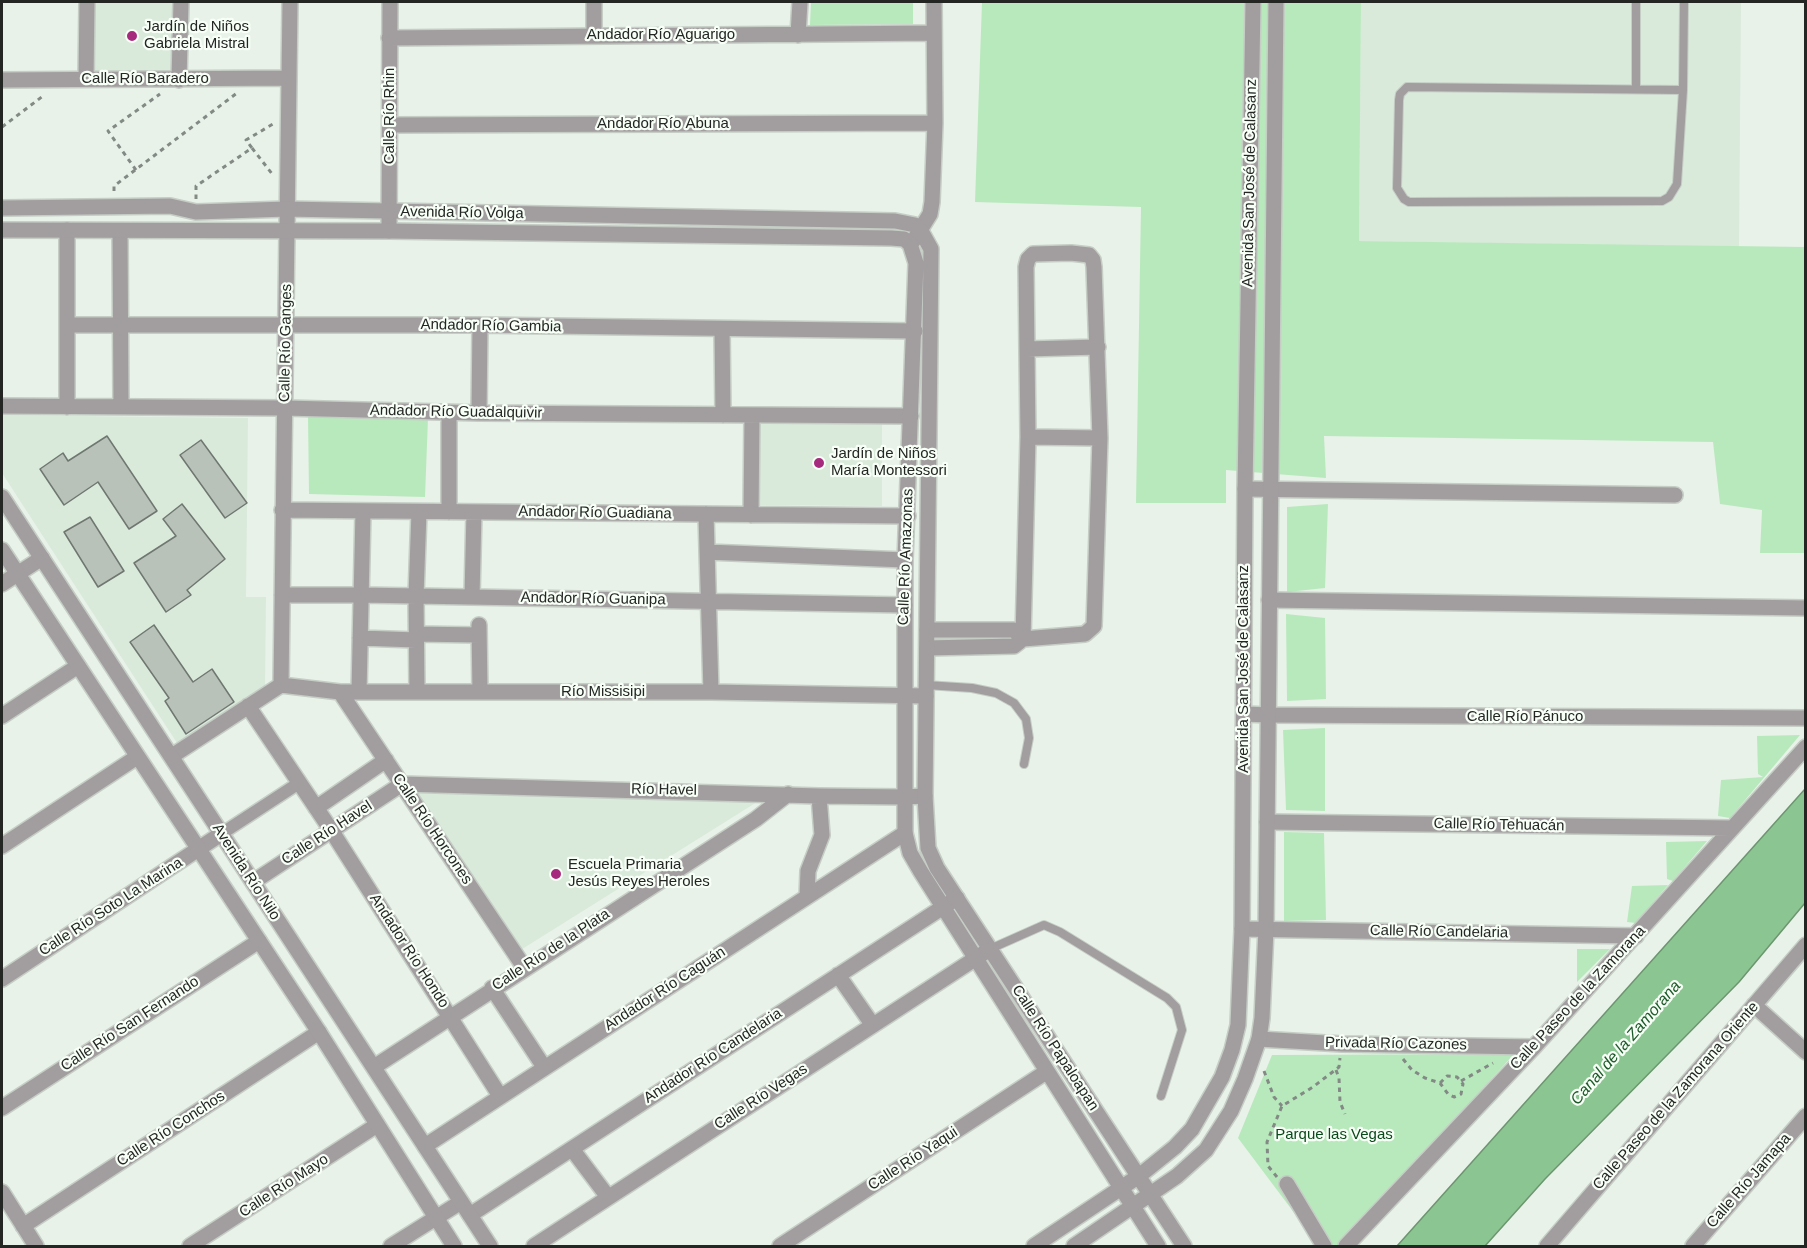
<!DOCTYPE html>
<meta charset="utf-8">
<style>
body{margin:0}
#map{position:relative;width:1807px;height:1248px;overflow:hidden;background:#e8f2e9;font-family:Helvetica,sans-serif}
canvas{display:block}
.frame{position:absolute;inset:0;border:3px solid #232623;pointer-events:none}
</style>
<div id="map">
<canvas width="1807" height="1248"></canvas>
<div class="frame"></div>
</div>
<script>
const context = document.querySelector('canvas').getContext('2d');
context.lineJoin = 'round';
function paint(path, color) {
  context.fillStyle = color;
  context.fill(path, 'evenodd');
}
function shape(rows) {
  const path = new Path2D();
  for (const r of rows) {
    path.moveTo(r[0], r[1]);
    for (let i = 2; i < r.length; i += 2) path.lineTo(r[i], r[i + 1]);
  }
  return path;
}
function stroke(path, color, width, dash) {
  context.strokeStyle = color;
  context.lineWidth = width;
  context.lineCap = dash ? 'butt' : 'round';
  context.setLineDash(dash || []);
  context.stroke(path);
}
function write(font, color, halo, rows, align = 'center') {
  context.font = font + ' Helvetica,sans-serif';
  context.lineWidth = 4.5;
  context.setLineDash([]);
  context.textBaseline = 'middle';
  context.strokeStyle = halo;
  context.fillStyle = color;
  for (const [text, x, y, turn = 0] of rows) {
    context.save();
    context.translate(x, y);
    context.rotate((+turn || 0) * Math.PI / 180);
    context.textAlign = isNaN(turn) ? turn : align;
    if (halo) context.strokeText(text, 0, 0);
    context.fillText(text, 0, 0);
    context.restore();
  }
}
paint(shape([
 [90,2,174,2,173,72,89,71],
 [1361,2,1741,2,1739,247,1359,241],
 [2,415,248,418,246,597,266,597,265,688,179,746,2,473],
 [755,420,882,421,882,506,755,505],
 [413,787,765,797,519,951]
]), '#d9e9da');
paint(shape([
 [811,2,913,2,913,24,810,25],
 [982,2,1361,2,1359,241,1805,247,1805,553,1760,553,1762,510,1720,504,1713,442,1324,436,1326,478,1226,470,1226,503,1136,503,1141,207,975,202],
 [308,415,428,418,425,497,309,494],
 [1328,504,1325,588,1287,592,1287,507],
 [1286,614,1325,618,1326,699,1287,701],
 [1325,728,1325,811,1286,810,1283,730],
 [1800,735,1730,818,1718,816,1721,780,1763,777,1758,774,1757,736],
 [1284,832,1324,833,1326,920,1284,921],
 [1707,841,1673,881,1667,879,1666,842],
 [1668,885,1636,923,1627,922,1632,886],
 [1577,949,1610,949,1577,982],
 [1514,1054,1341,1246,1319,1246,1238,1138,1272,1055]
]), '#b8e9bc');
const water = shape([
 [1805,789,1805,903,1739,982,1545,1179,1485,1246,1397,1246,1805,789]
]);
paint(water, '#8bc591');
stroke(water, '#6c9570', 1.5);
const building = shape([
 [107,436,157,511,129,529,98,482,64,505,40,469,63,453,68,461,107,436],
 [201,440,247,503,225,518,180,455,201,440],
 [182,504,225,559,187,590,191,595,166,612,134,563,176,536,163,519,182,504],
 [90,517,124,571,98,587,64,532,90,517],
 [154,625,193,682,212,669,234,702,186,734,165,701,169,698,130,642,154,625]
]);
paint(building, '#b9c2b9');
stroke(building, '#6f7770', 1.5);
const service = shape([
 [1636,89,1636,2],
 [1683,90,1407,87,1400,94,1399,100,1397,188,1404,199,1409,202,1662,201,1669,197,1677,184,1683,90,1684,2],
 [926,685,972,688,996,693,1014,703,1026,719,1029,738,1024,764],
 [990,949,1044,925,1060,932,1167,998,1176,1007,1182,1030,1161,1096]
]);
const pedestrian = shape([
 [221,834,299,783]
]);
const minor = shape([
 [594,2,594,36],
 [798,35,800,2],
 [389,38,933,33],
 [86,79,87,2],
 [2,80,289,78],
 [179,80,181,2],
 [390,125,935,123],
 [120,231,121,407],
 [389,231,390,2],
 [914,240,930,214,932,202,935,123,934,2],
 [67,325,480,325,915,331],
 [722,329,723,415],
 [1027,349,1098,347],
 [2,406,285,408,479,413,911,416],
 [67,407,67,230],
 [479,413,480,325],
 [1028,437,1100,438],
 [1245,489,1675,495],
 [282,510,908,516],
 [449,512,449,413],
 [706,514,711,692],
 [751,515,752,415],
 [707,552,905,560],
 [2,584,42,558],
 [282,595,362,595,905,605],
 [472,597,474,512],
 [1269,600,1806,608],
 [479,625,480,692],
 [927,630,1014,630,1023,639],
 [416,634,479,635],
 [360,638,416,640],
 [927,648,1014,646,1023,639,1085,634,1094,626,1100,438,1094,267,1093,260,1089,255,1071,253,1033,254,1028,259,1026,267,1028,437,1023,639],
 [281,685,290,2],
 [281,685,340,692,711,692,926,696],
 [340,692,524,967],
 [359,692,363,511],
 [417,692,416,596,419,512],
 [248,706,331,830,500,1096],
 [1244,714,1269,715,1806,718],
 [2,716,78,666],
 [172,756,281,685],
 [316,808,386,760],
 [1267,822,1731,828],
 [2,846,137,757],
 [253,882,402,784,819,796,904,797,925,796],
 [807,897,808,871,822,835,819,796],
 [1242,929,1636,936],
 [838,975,872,1024],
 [2,979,221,834],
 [492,988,544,1067],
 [1754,1005,1806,1052],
 [1259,1039,1342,1044,1534,1047],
 [374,1067,756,819,788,794],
 [2,1108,259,941],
 [425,1146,905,833],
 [572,1149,608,1197],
 [1287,1184,1324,1246],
 [2,1192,36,1246],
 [470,1215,957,898],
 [23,1226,319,1032],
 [190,1246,377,1125],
 [391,1246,461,1202],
 [534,1246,990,949],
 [780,1246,1046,1072],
 [1346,1246,1534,1047,1806,747],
 [1547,1246,1806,945],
 [1693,1246,1806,1116]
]);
const tertiary = shape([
 [2,208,170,206,196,212,287,209,895,221,915,225,921,231,931,249,925,796,928,848,937,868,1184,1246],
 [2,230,389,231,891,238,904,239,910,244,916,263,905,560,905,833,910,853,921,872,1158,1246],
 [2,497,490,1246],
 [2,550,319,1032,454,1246],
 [1034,1246,1139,1176,1175,1147,1192,1129,1222,1077,1232,1050,1238,1025,1242,929,1245,489,1253,2],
 [1074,1246,1177,1176,1206,1150,1231,1111,1245,1079,1259,1039,1262,1018,1266,929,1276,2]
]);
stroke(service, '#c5cdc5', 10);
stroke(pedestrian, '#c5cdc5', 15);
stroke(minor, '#c5cdc5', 18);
stroke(tertiary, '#c5cdc5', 18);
stroke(shape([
 [2,127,43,96],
 [252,148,273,175],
 [136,170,108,131,160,94],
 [114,191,114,186,237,93],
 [196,199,196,186,252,148,246,140,273,124],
 [1403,1059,1412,1070,1425,1078,1440,1083,1448,1094,1454,1097,1461,1094,1463,1084,1457,1077,1447,1076,1440,1083],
 [1336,1070,1339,1078,1340,1102,1345,1114],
 [1264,1071,1274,1097,1282,1106],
 [1461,1081,1493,1063],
 [1277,1177,1268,1166,1267,1142,1282,1106,1313,1087,1339,1067,1340,1058]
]), '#838984', 3, [4.5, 4.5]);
stroke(service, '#a29d9f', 8);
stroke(pedestrian, '#a29d9f', 12);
stroke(minor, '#a29d9f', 15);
stroke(tertiary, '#a29d9f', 15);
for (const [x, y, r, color] of [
 [132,36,6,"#a62b7e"],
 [819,463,6,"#a62b7e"],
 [556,874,6,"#a62b7e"]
]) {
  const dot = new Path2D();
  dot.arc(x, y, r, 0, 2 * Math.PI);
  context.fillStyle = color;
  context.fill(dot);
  stroke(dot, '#f7fff7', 2);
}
write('15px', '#232623', '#f7fff7', [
 ["Jardín de Niños",144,27],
 ["Gabriela Mistral",144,44],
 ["Jardín de Niños",831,454],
 ["María Montessori",831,471],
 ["Escuela Primaria",568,865],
 ["Jesús Reyes Heroles",568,882]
], 'left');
write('15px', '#232623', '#f7fff7', [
 ["Andador Río Aguarigo",661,35],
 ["Calle Río Baradero",145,79],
 ["Calle Río Rhin",390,116,-90],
 ["Andador Río Abuna",663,124],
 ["Avenida San José de Calasanz",1250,183,-89],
 ["Avenida Río Volga",462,213,1],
 ["Andador Río Gambia",491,326,1],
 ["Calle Río Ganges",286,343,-89],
 ["Andador Río Guadalquivir",456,412,1],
 ["Andador Río Guadiana",595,513,1],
 ["Calle Río Amazonas",906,557,-88],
 ["Andador Río Guanipa",593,599,1],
 ["Avenida San José de Calasanz",1244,669,-90],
 ["Río Missisipi",603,692],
 ["Calle Río Pánuco",1525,717],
 ["Río Havel",664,790,1],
 ["Calle Río Tehuacán",1499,825,1],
 ["Calle Río Horcones",432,829,56],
 ["Calle Río Havel",327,833,-33],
 ["Avenida Río Nilo",246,872,57],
 ["Calle Río Soto La Marina",111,907,-33],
 ["Calle Río Candelaria",1439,932,1],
 ["Calle Río de la Plata",551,950,-33],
 ["Andador Río Hondo",409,951,57],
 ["Andador Río Caguán",665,989,-33],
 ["Calle Paseo de la Zamorana",1578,998,-47],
 ["Calle Río San Fernando",130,1024,-33],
 ["Privada Río Cazones",1396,1044,1],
 ["Calle Río Papaloapan",1055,1048,57],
 ["Andador Río Candelaria",713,1056,-33],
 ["Calle Paseo de la Zamorana Oriente",1676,1096,-49],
 ["Calle Río Vegas",761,1097,-33],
 ["Calle Río Conchos",171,1129,-33],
 ["Calle Río Yaqui",913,1159,-33],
 ["Calle Río Jamapa",1749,1181,-49],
 ["Calle Río Mayo",284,1186,-33]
]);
write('15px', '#094a1a', '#f7fff7', [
 ["Parque las Vegas",1334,1135]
]);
write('italic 16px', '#1d5a29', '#f7fff7', [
 ["Canal de la Zamorana",1626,1043,-49]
]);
</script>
